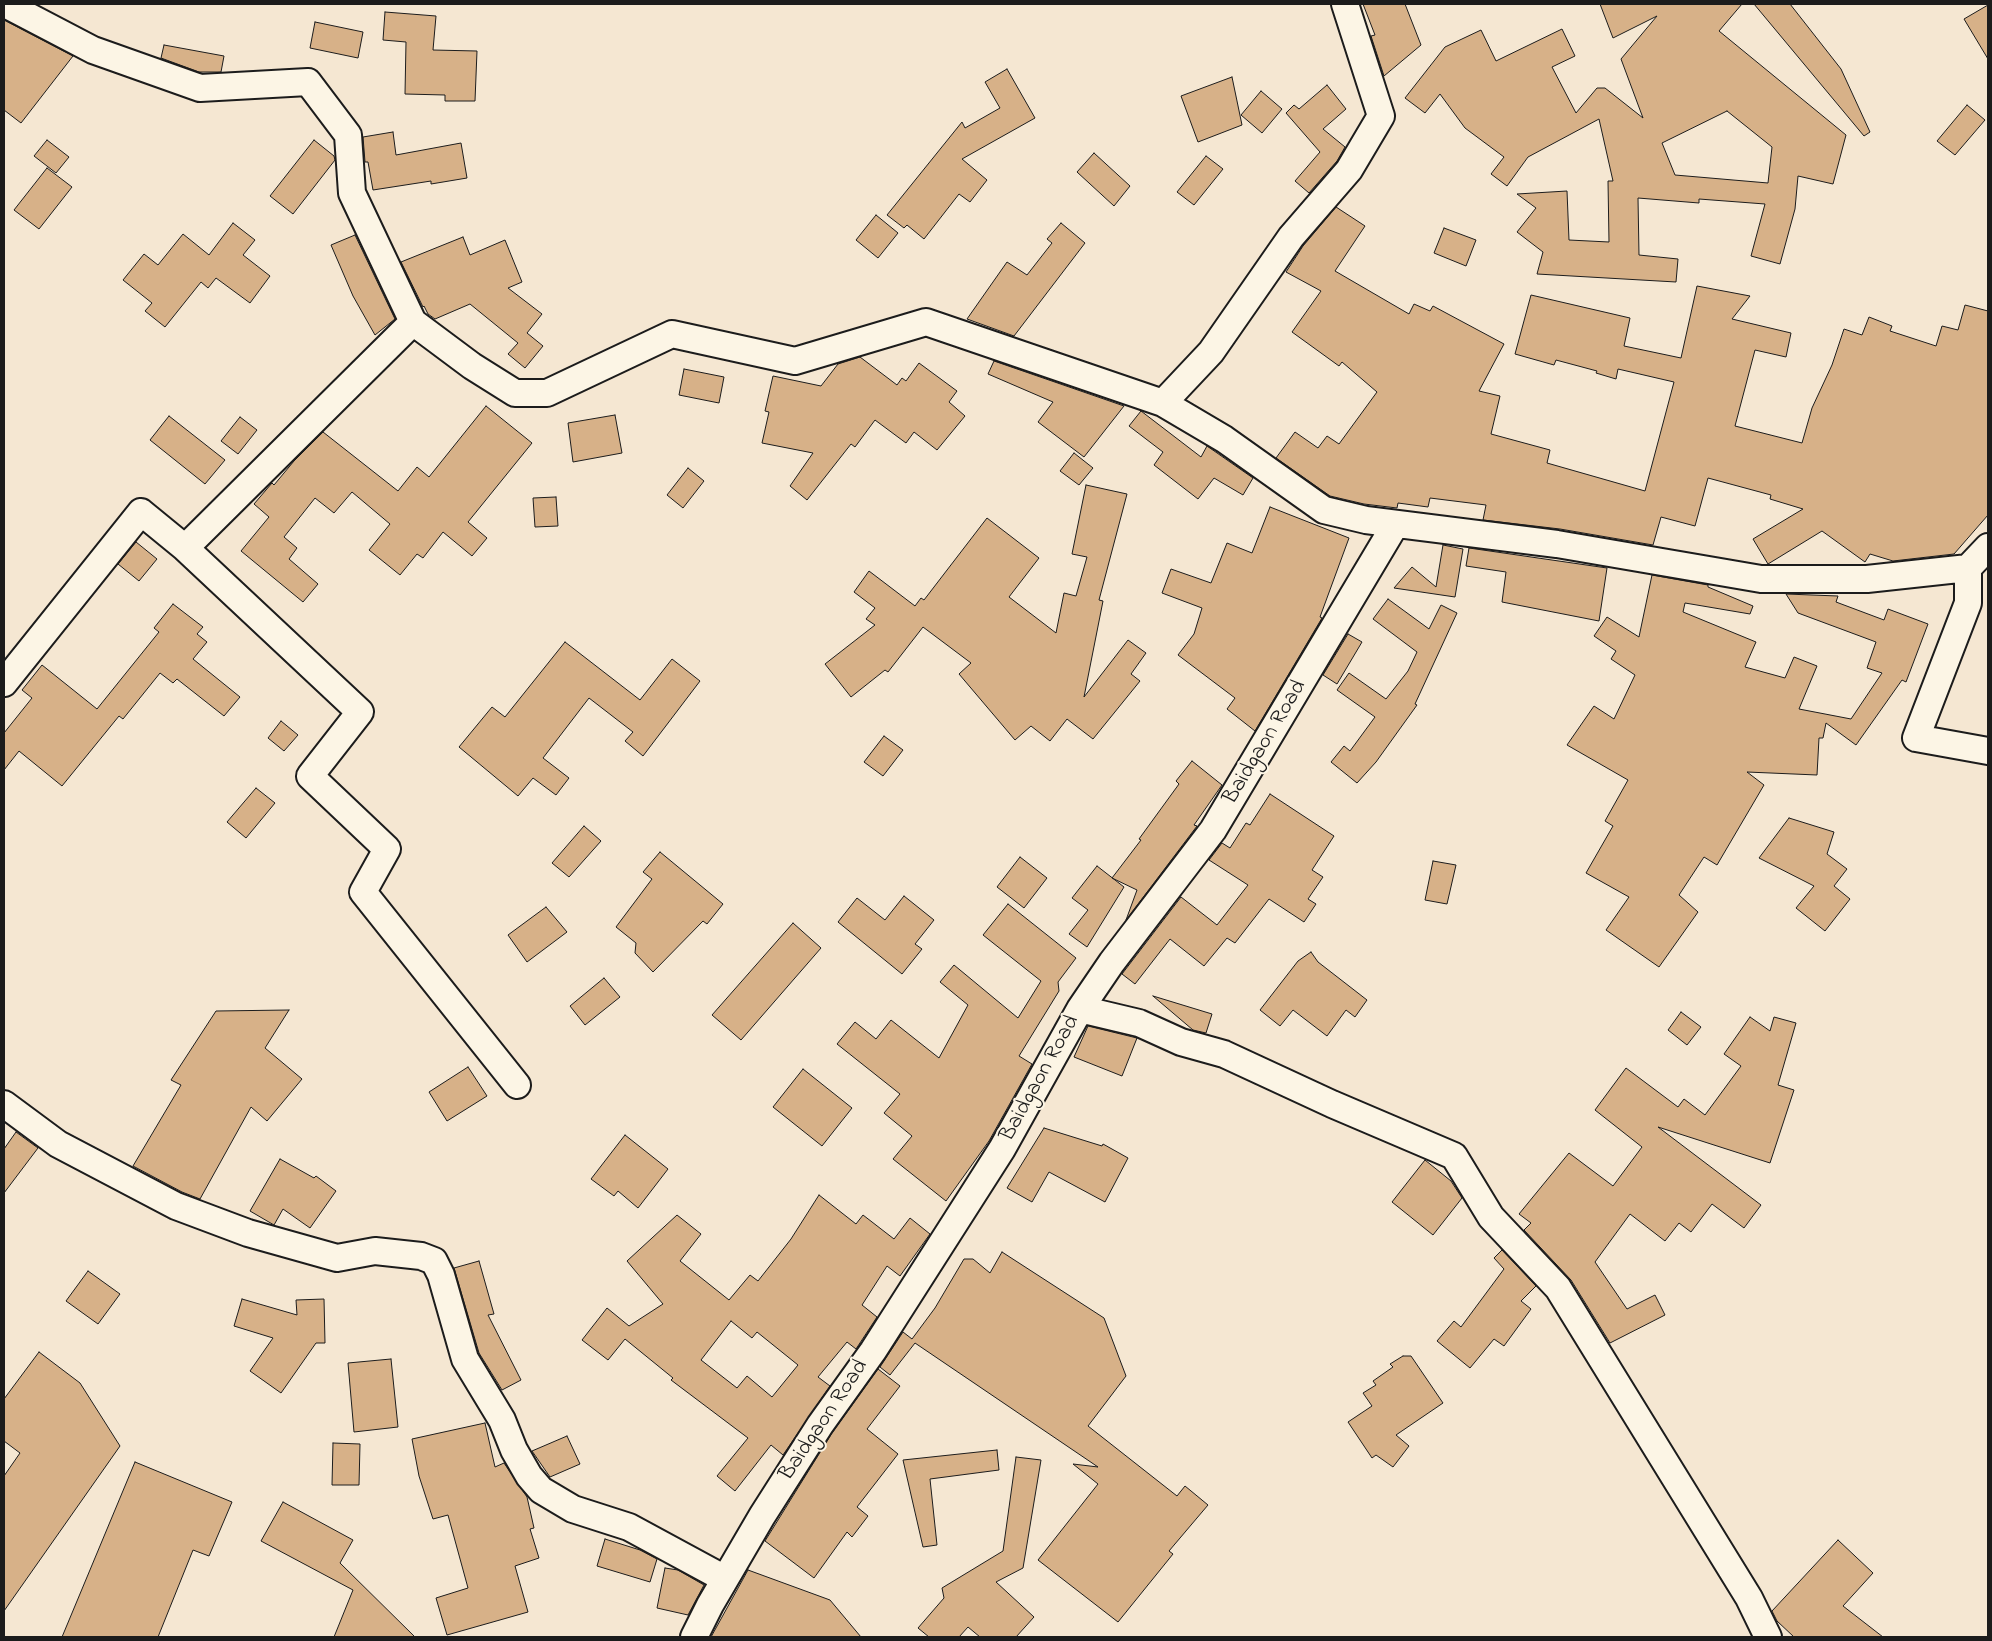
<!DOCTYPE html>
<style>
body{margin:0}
#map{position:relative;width:1992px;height:1641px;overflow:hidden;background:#f5e7d2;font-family:"Indie Flower",sans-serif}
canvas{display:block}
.frame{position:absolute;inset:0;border:5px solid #1c1c1c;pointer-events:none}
</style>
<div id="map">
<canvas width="1992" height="1641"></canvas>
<div class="frame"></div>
</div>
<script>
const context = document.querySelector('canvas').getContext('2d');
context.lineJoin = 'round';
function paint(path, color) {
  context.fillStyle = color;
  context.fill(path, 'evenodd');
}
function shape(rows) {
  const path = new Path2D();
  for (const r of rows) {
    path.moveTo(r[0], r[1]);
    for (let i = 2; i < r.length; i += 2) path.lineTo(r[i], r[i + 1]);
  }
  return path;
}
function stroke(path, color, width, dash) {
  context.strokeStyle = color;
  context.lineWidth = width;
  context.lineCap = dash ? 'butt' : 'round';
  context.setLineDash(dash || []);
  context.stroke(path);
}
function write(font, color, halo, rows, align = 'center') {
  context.font = font + ' "Indie Flower",sans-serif';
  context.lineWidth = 4;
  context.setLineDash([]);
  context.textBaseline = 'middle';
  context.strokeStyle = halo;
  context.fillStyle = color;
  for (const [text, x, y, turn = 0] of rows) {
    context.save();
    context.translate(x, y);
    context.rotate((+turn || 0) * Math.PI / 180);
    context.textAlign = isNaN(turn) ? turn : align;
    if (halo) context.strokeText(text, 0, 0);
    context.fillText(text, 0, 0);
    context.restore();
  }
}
const building = shape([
 [1363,4,1405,4,1421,45,1384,76,1371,36,1375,35,1363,4],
 [1600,4,1742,4,1719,31,1846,135,1833,184,1798,176,1795,209,1780,264,1751,256,1765,204,1699,199,1699,203,1638,198,1639,255,1678,259,1676,282,1537,274,1543,252,1517,232,1536,208,1517,194,1567,191,1569,240,1609,242,1608,181,1613,181,1599,119,1528,157,1507,186,1491,174,1504,157,1465,128,1440,94,1425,113,1405,98,1445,47,1481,30,1496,61,1562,29,1575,56,1552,67,1576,113,1597,88,1605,88,1643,118,1621,59,1657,16,1613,38,1600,4],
 [1727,111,1772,147,1768,183,1675,175,1662,143,1727,111],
 [1754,4,1790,4,1841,69,1870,132,1864,136,1754,4],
 [1988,5,1988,59,1964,19,1988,5],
 [385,12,436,16,433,50,477,51,475,101,445,101,445,95,405,94,406,42,383,40,385,12],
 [4,20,73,56,21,123,4,110,4,20],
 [315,22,363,32,358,58,310,48,315,22],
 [164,45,224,56,221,72,199,72,161,58,164,45],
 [1007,69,1035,118,962,159,987,180,970,202,959,194,924,239,907,225,904,228,887,215,962,122,965,128,1000,108,985,82,1007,69],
 [1232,77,1242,125,1198,142,1181,96,1232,77],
 [1327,85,1346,109,1323,129,1345,147,1337,161,1309,193,1295,181,1320,152,1286,113,1294,105,1299,109,1327,85],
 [1261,91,1282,109,1262,133,1241,115,1261,91],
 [1967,105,1985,120,1955,155,1937,141,1967,105],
 [393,132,396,155,461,143,467,178,431,184,431,181,373,190,368,162,365,162,363,137,393,132],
 [47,140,69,157,56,173,34,156,47,140],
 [314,140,334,156,335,160,293,214,270,196,314,140],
 [1094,153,1130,186,1114,206,1077,172,1094,153],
 [1206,156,1223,169,1194,205,1177,192,1206,156],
 [47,168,72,187,39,229,14,210,47,168],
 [1336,207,1365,226,1335,271,1409,314,1414,304,1430,311,1433,306,1504,344,1479,391,1500,396,1491,434,1550,450,1547,463,1645,491,1674,382,1618,369,1616,379,1596,373,1597,371,1556,360,1554,365,1515,354,1531,295,1630,318,1624,346,1681,358,1697,286,1750,296,1732,319,1791,333,1786,357,1755,350,1735,426,1802,443,1812,408,1832,365,1844,329,1862,335,1869,317,1892,326,1890,331,1936,346,1942,326,1958,330,1965,305,1988,311,1988,515,1954,554,1893,561,1870,554,1865,562,1822,531,1768,564,1753,539,1803,509,1770,499,1771,495,1708,478,1695,526,1661,517,1653,545,1560,529,1483,520,1486,505,1430,498,1428,507,1398,503,1397,508,1364,504,1330,496,1276,458,1295,432,1318,448,1327,436,1339,444,1377,392,1342,362,1339,366,1292,332,1321,291,1286,272,1303,246,1336,207],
 [876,215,898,233,878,258,856,240,876,215],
 [233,223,255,240,243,255,270,276,250,303,216,278,208,288,201,282,165,327,145,311,152,303,123,280,144,254,158,265,183,234,209,255,233,223],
 [1061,223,1085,243,1014,336,967,319,1007,262,1027,275,1052,243,1047,239,1061,223],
 [1444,228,1476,240,1466,266,1434,253,1444,228],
 [355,235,395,319,375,335,353,296,331,245,355,235],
 [463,237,470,255,505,240,522,282,508,288,542,314,527,333,543,346,525,368,508,354,518,343,470,304,435,319,428,314,424,306,423,307,401,262,463,237],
 [860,357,897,385,902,378,906,381,919,363,957,391,949,402,965,416,937,450,914,432,906,443,875,420,855,447,851,444,807,500,790,486,813,453,762,443,769,412,765,411,773,376,821,386,838,364,860,357],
 [994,361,1124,406,1084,457,1038,422,1053,402,988,374,994,361],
 [684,369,724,377,719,403,679,395,684,369],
 [486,406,532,443,468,522,487,538,472,556,443,532,423,558,417,554,400,575,369,550,390,524,352,492,334,513,315,498,284,537,297,548,289,559,318,584,303,602,241,551,269,517,254,504,272,483,274,485,294,461,323,432,398,491,417,467,429,477,486,406],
 [1141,411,1201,457,1207,446,1253,478,1243,495,1214,478,1198,499,1154,465,1163,452,1129,426,1141,411],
 [615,415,622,453,573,462,568,423,615,415],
 [169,416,225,460,205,484,150,440,169,416],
 [240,417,257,430,238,454,221,441,240,417],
 [1074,453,1093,468,1079,485,1060,471,1074,453],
 [688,468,704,481,683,508,667,495,688,468],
 [1086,485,1127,494,1099,600,1103,601,1084,697,1128,640,1146,653,1131,674,1140,681,1093,739,1067,719,1050,741,1031,726,1015,740,959,674,971,663,923,627,888,672,885,670,851,697,825,664,875,625,866,619,875,608,854,592,869,571,915,606,921,598,924,600,987,518,1039,558,1009,597,1056,633,1064,593,1076,596,1087,557,1072,554,1086,485],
 [556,497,558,526,535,527,533,498,556,497],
 [1270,507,1349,538,1320,617,1322,618,1255,731,1227,709,1235,698,1178,655,1194,634,1202,608,1162,593,1171,569,1211,583,1227,543,1252,553,1270,507],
 [136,542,157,559,139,581,118,564,136,542],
 [1443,545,1463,549,1455,597,1394,588,1412,567,1436,587,1443,545],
 [1469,548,1607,568,1599,621,1502,602,1506,572,1466,566,1469,548],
 [1652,575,1708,585,1708,587,1753,606,1750,614,1685,603,1683,612,1756,642,1745,667,1785,678,1794,657,1817,666,1799,709,1851,719,1882,673,1867,668,1876,642,1798,613,1786,594,1838,596,1836,602,1884,620,1888,609,1928,624,1906,682,1902,680,1856,745,1826,723,1823,738,1819,738,1817,775,1747,772,1764,785,1717,865,1704,857,1679,895,1698,912,1659,967,1606,930,1629,897,1586,873,1613,826,1605,821,1628,780,1567,745,1594,706,1614,719,1635,675,1611,659,1616,651,1594,636,1607,617,1639,637,1652,575],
 [1388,599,1429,629,1441,605,1457,613,1415,704,1417,705,1376,762,1357,783,1331,762,1344,746,1350,751,1375,717,1337,690,1349,673,1386,699,1408,671,1417,652,1373,619,1388,599],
 [173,604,203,627,197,634,207,642,193,659,240,697,224,716,177,679,173,683,160,673,123,719,119,716,62,786,19,751,4,770,4,733,32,698,22,690,42,665,97,709,159,632,154,628,173,604],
 [1348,634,1362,642,1337,684,1323,675,1348,634],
 [565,642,640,700,672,659,700,681,643,756,625,741,633,732,589,698,543,758,569,778,556,795,533,778,518,796,459,747,492,707,505,717,565,642],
 [281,721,298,735,284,751,268,738,281,721],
 [884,736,903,750,883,776,864,762,884,736],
 [1192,761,1222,785,1194,825,1197,826,1126,920,1137,890,1112,878,1141,840,1139,839,1179,784,1176,781,1192,761],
 [256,788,275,803,246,838,227,822,256,788],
 [1270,794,1334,836,1312,870,1323,877,1308,899,1316,904,1304,922,1269,899,1235,943,1227,938,1204,966,1170,939,1135,984,1122,974,1181,897,1217,925,1248,885,1209,860,1222,843,1230,848,1246,823,1250,825,1270,794],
 [1789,818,1834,832,1827,854,1847,869,1834,886,1850,899,1825,931,1796,908,1814,886,1759,858,1789,818],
 [584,826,601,841,569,877,552,863,584,826],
 [660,852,723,904,707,924,703,921,653,972,635,953,636,943,616,927,652,879,643,872,660,852],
 [1020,857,1047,878,1024,908,997,887,1020,857],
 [1433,861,1456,865,1447,904,1425,900,1433,861],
 [1097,866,1124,887,1087,947,1069,934,1088,910,1072,898,1097,866],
 [904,896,934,920,915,944,922,949,902,974,838,922,857,898,885,920,904,896],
 [1008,904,1076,958,1058,982,1059,991,1019,1056,1032,1064,989,1141,946,1201,893,1159,912,1136,884,1113,900,1094,837,1044,855,1022,876,1039,891,1020,939,1058,968,1005,940,982,954,965,1018,1018,1041,981,983,935,1008,904],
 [546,907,567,932,527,962,508,935,546,907],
 [793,923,821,948,741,1040,712,1015,793,923],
 [1311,952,1318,962,1367,1000,1355,1017,1346,1010,1327,1036,1293,1010,1280,1026,1260,1010,1298,961,1311,952],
 [604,978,620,997,585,1025,570,1006,604,978],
 [1153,996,1212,1014,1206,1033,1193,1030,1153,996],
 [289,1010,265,1048,302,1079,267,1121,251,1107,200,1199,182,1192,133,1166,181,1085,171,1080,216,1011,289,1010],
 [1681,1012,1701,1027,1687,1045,1668,1030,1681,1012],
 [1750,1017,1770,1031,1774,1017,1796,1023,1778,1085,1794,1090,1770,1163,1658,1127,1761,1205,1744,1228,1712,1204,1691,1232,1679,1223,1665,1241,1630,1214,1595,1262,1627,1309,1655,1295,1665,1315,1610,1343,1571,1280,1524,1230,1531,1223,1519,1214,1569,1153,1613,1186,1642,1147,1595,1110,1626,1068,1678,1107,1684,1099,1705,1115,1741,1066,1724,1054,1750,1017],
 [1088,1026,1137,1038,1122,1076,1074,1057,1088,1026],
 [468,1067,487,1096,447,1121,429,1092,468,1067],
 [803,1069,852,1108,822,1146,773,1107,803,1069],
 [1044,1128,1102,1146,1103,1144,1128,1158,1105,1202,1049,1172,1032,1202,1007,1188,1044,1128],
 [16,1132,38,1148,4,1193,4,1149,16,1132],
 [625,1135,668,1169,638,1208,618,1191,614,1196,591,1179,625,1135],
 [280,1159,314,1178,316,1176,336,1191,310,1228,283,1209,274,1225,250,1211,280,1159],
 [1425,1160,1451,1181,1462,1198,1433,1235,1392,1202,1425,1160],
 [819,1195,856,1224,863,1215,894,1239,910,1218,930,1234,900,1276,887,1266,862,1305,877,1317,856,1349,847,1342,818,1377,830,1386,783,1455,771,1445,735,1491,717,1476,748,1438,671,1380,673,1378,625,1339,608,1360,582,1340,607,1308,629,1326,663,1304,627,1261,677,1215,701,1234,680,1261,729,1300,750,1275,758,1281,791,1239,819,1195],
 [731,1321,752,1338,757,1332,798,1365,772,1397,747,1376,737,1388,701,1360,731,1321],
 [1502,1250,1536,1286,1521,1301,1531,1309,1504,1346,1494,1339,1470,1368,1437,1341,1454,1321,1461,1327,1504,1269,1494,1258,1502,1250],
 [1002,1252,1104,1318,1126,1376,1088,1426,1177,1496,1185,1486,1208,1505,1169,1551,1173,1554,1118,1622,1038,1560,1098,1484,1073,1464,1098,1467,915,1343,890,1375,880,1367,903,1332,912,1339,935,1308,964,1259,973,1259,990,1273,1002,1252],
 [479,1261,494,1314,488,1315,521,1380,502,1390,479,1353,454,1268,479,1261],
 [88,1271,120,1294,98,1324,66,1301,88,1271],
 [242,1299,297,1315,296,1300,324,1299,325,1343,316,1343,281,1393,250,1371,273,1338,234,1326,242,1299],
 [39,1352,80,1383,120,1446,4,1611,4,1476,20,1453,4,1441,4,1399,39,1352],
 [1403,1356,1411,1356,1443,1403,1396,1435,1409,1446,1393,1467,1376,1455,1372,1458,1348,1422,1372,1406,1363,1393,1376,1385,1373,1381,1393,1367,1390,1364,1403,1356],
 [391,1359,398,1427,354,1432,348,1363,391,1359],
 [878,1369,900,1386,867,1429,898,1454,857,1507,868,1516,852,1537,847,1532,814,1578,765,1541,832,1433,878,1369],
 [485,1423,495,1467,504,1463,527,1497,534,1528,530,1529,539,1558,515,1566,528,1612,447,1635,436,1598,468,1588,448,1515,433,1519,419,1476,412,1439,485,1423],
 [567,1436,580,1464,550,1477,532,1451,567,1436],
 [333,1443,360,1444,359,1485,332,1485,333,1443],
 [997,1450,999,1470,930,1479,937,1545,923,1547,903,1460,997,1450],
 [1016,1457,1041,1460,1023,1568,996,1582,1034,1617,1016,1637,980,1637,968,1627,959,1637,929,1637,918,1628,944,1598,942,1588,1003,1551,1016,1457],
 [135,1462,232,1502,209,1556,193,1550,158,1637,62,1637,135,1462],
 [283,1502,353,1540,340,1563,415,1637,334,1637,353,1590,261,1541,283,1502],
 [605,1539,640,1550,657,1559,650,1582,597,1566,605,1539],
 [1838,1540,1873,1573,1843,1606,1883,1637,1794,1637,1777,1621,1772,1611,1838,1540],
 [665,1568,678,1570,704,1585,688,1615,657,1608,665,1568],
 [748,1570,830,1600,861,1637,711,1637,748,1570]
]);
paint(building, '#d7b188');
stroke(building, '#1c1c1c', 1);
const minor = shape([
 [5,4,93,50,200,88,308,82,348,135,352,193,413,322,472,366,515,393,547,393,672,334,795,361,926,322,1163,403],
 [1345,4,1381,116,1349,170,1291,237,1211,352,1163,403,1224,439,1324,510,1366,520,1557,544,1761,579,1867,579,1968,568,1988,547],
 [185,548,360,712,310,776,387,849,363,892,517,1085],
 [1968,568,1968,603,1916,738,1988,751],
 [4,683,141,512,185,548,413,322],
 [1080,1009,1139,1023,1181,1042,1224,1054,1332,1104,1454,1156,1491,1217,1558,1288,1749,1598,1768,1637],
 [4,1104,58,1144,176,1206,248,1233,337,1258,375,1251,421,1256,434,1261,441,1275,465,1359,502,1420,514,1450,529,1476,541,1490,573,1509,629,1527,725,1579],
 [694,1637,710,1605,762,1516,820,1425,873,1351,1002,1149,1080,1009,1112,962,1213,830,1395,525]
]);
stroke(minor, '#1c1c1c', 30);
stroke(minor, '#fcf5e5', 26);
write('22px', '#1c1c1c', '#fcf5e5', [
 ["Baidgaon Road",1266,743,-59],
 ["Baidgaon Road",1041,1079,-61],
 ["Baidgaon Road",825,1421,-56]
]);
</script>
